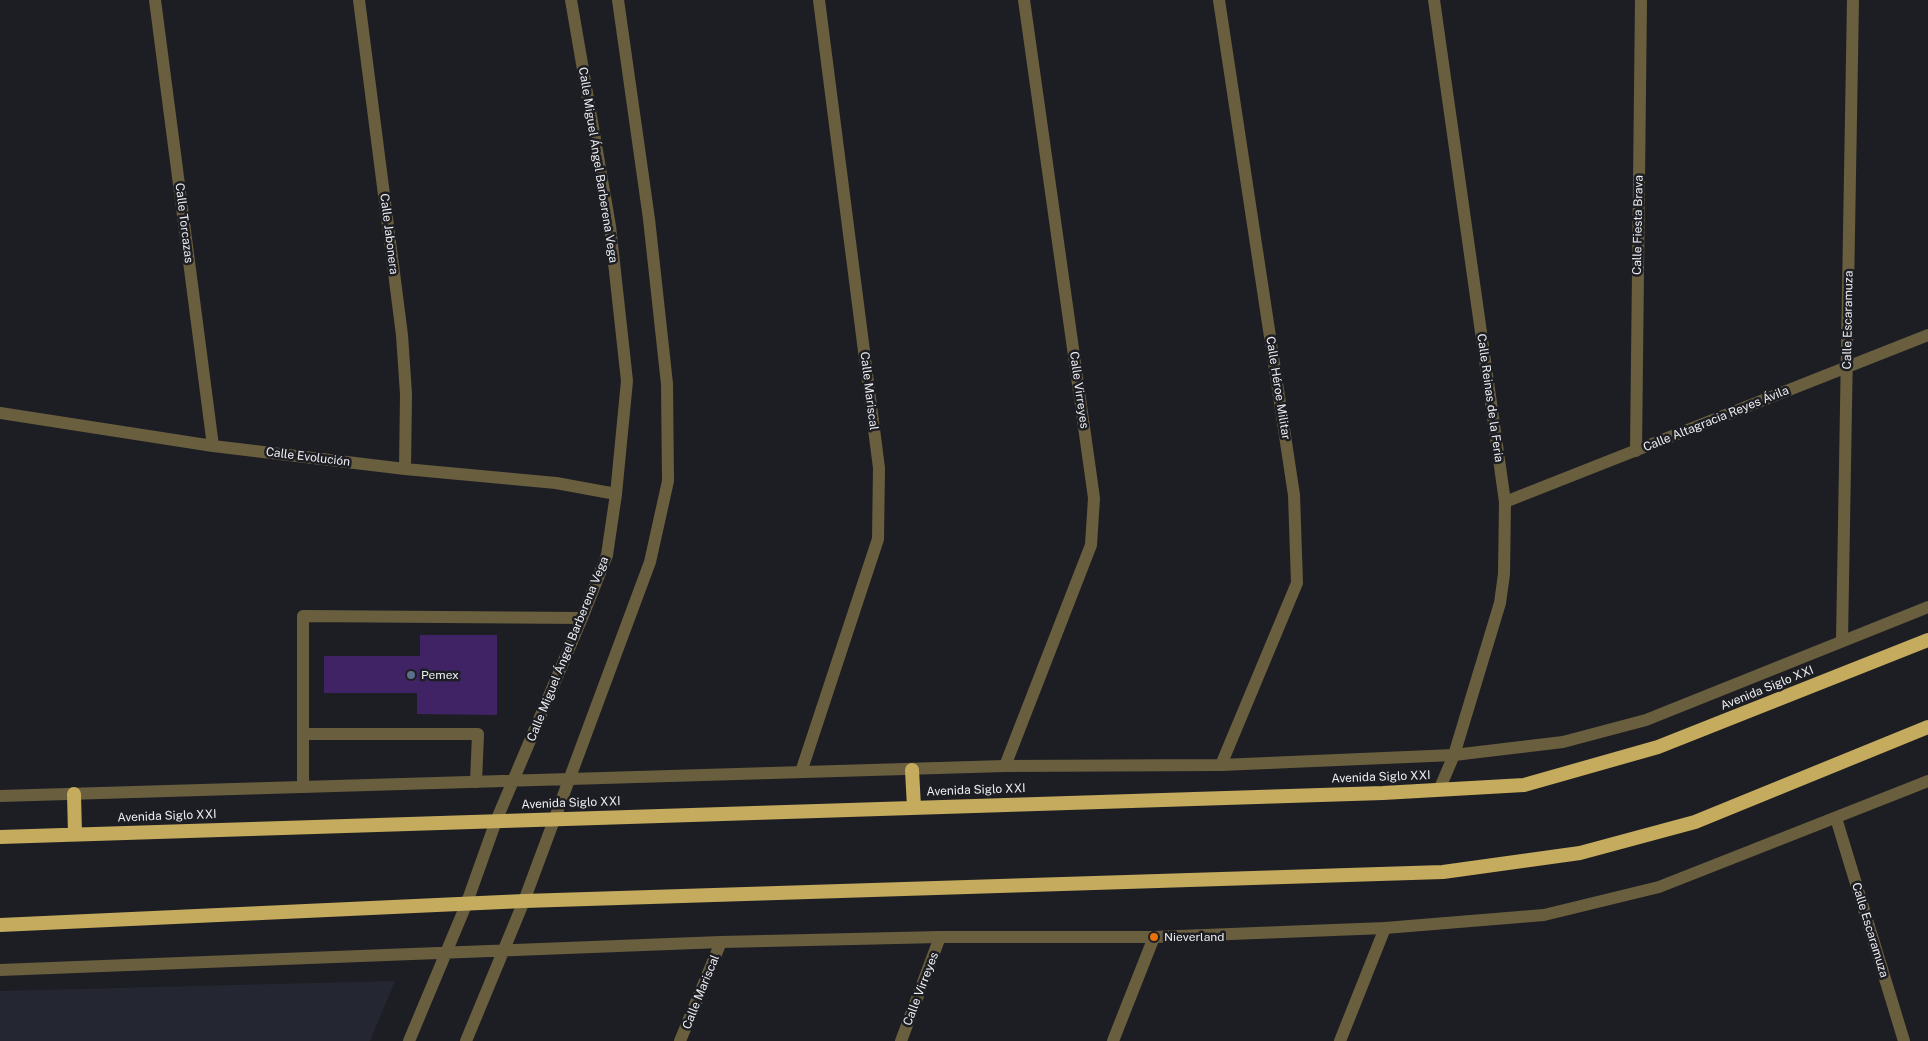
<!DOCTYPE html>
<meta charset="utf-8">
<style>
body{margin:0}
canvas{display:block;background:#1d1e23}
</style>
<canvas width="1928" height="1041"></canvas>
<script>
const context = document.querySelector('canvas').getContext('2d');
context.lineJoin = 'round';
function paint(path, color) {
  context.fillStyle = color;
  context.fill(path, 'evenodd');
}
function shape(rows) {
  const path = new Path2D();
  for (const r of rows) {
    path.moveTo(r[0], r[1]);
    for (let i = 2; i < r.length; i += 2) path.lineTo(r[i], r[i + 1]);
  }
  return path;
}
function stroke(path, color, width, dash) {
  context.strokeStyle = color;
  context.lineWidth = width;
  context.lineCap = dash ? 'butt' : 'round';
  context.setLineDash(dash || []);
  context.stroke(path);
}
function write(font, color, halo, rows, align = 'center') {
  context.font = font + ' "Public Sans",sans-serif';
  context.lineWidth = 5;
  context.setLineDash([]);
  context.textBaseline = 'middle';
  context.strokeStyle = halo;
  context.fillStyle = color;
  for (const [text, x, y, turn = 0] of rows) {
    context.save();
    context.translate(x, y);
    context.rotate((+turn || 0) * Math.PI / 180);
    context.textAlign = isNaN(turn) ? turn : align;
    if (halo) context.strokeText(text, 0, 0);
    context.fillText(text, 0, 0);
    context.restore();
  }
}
paint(shape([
 [395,981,370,1041,0,1041,0,991]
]), '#242631');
paint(shape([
 [420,635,497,635,497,715,417,714,417,693,324,693,324,656,420,656]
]), '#402364');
stroke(shape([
 [303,734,478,734,476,782],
 [303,787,303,616,582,618]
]), '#695e3e', 12);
stroke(shape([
 [155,0,213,446],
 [359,0,402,335,406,394,405,469],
 [1219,0,1294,495,1297,583,1221,765],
 [1434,0,1505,502,1504,574,1500,603,1454,755,1439,790],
 [0,413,213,446,405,469,556,483,616,494],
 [1636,451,1641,0],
 [1505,502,1928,335],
 [1842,640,1853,0],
 [1005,766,1091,545,1094,498,1024,0],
 [801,772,878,539,879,468,819,0],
 [1836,818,1904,1041],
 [680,1041,721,942],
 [901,1041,940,937],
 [1113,1041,1154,937],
 [1340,1041,1385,928]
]), '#695e3e', 12);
stroke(shape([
 [0,796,1005,766,1221,765,1454,755,1563,742,1646,720,1928,607],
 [0,970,721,942,940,937,1154,937,1385,928,1544,915,1659,887,1928,781],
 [409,1041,466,905,496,821,582,618,607,555,616,494,627,381,610,226,571,0],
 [466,1041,524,901,650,562,668,481,667,384,649,219,618,0]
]), '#695e3e', 12);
stroke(shape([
 [912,770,914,807],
 [74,794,75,834],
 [0,837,1383,793,1524,785,1658,747,1928,640],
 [0,925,524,901,1443,872,1580,853,1695,822,1928,727]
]), '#c5ab5d', 14);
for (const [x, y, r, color] of [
 [411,675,5,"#5c6f8a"],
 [1154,937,5,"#e8710a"]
]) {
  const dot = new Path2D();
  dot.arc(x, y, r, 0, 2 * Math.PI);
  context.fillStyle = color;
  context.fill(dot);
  stroke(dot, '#1d1e23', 2);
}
write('12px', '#ecedf1', '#1d1e23', [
 ["Calle Miguel Ángel Barberena Vega",598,165,81],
 ["Calle Torcazas",184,223,83],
 ["Calle Fiesta Brava",1638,225,-89],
 ["Calle Jabonera",389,234,83],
 ["Calle Escaramuza",1848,320,-89],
 ["Calle Héroe Militar",1278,388,81],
 ["Calle Virreyes",1079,390,82],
 ["Calle Mariscal",869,391,83],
 ["Calle Reinas de la Feria",1490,398,82],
 ["Calle Altagracia Reyes Ávila",1716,419,-22],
 ["Calle Evolución",308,457,7],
 ["Calle Miguel Ángel Barberena Vega",568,649,-68],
 ["Avenida Siglo XXI",1767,688,-22],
 ["Avenida Siglo XXI",1381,777,-2],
 ["Avenida Siglo XXI",976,790,-2],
 ["Avenida Siglo XXI",571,803,-2],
 ["Avenida Siglo XXI",167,816,-2],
 ["Calle Escaramuza",1870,930,73],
 ["Calle Virreyes",921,989,-69],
 ["Calle Mariscal",701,992,-68]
]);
write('12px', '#ecedf1', '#1d1e23', [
 ["Pemex",421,675],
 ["Nieverland",1164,937]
], 'left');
</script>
